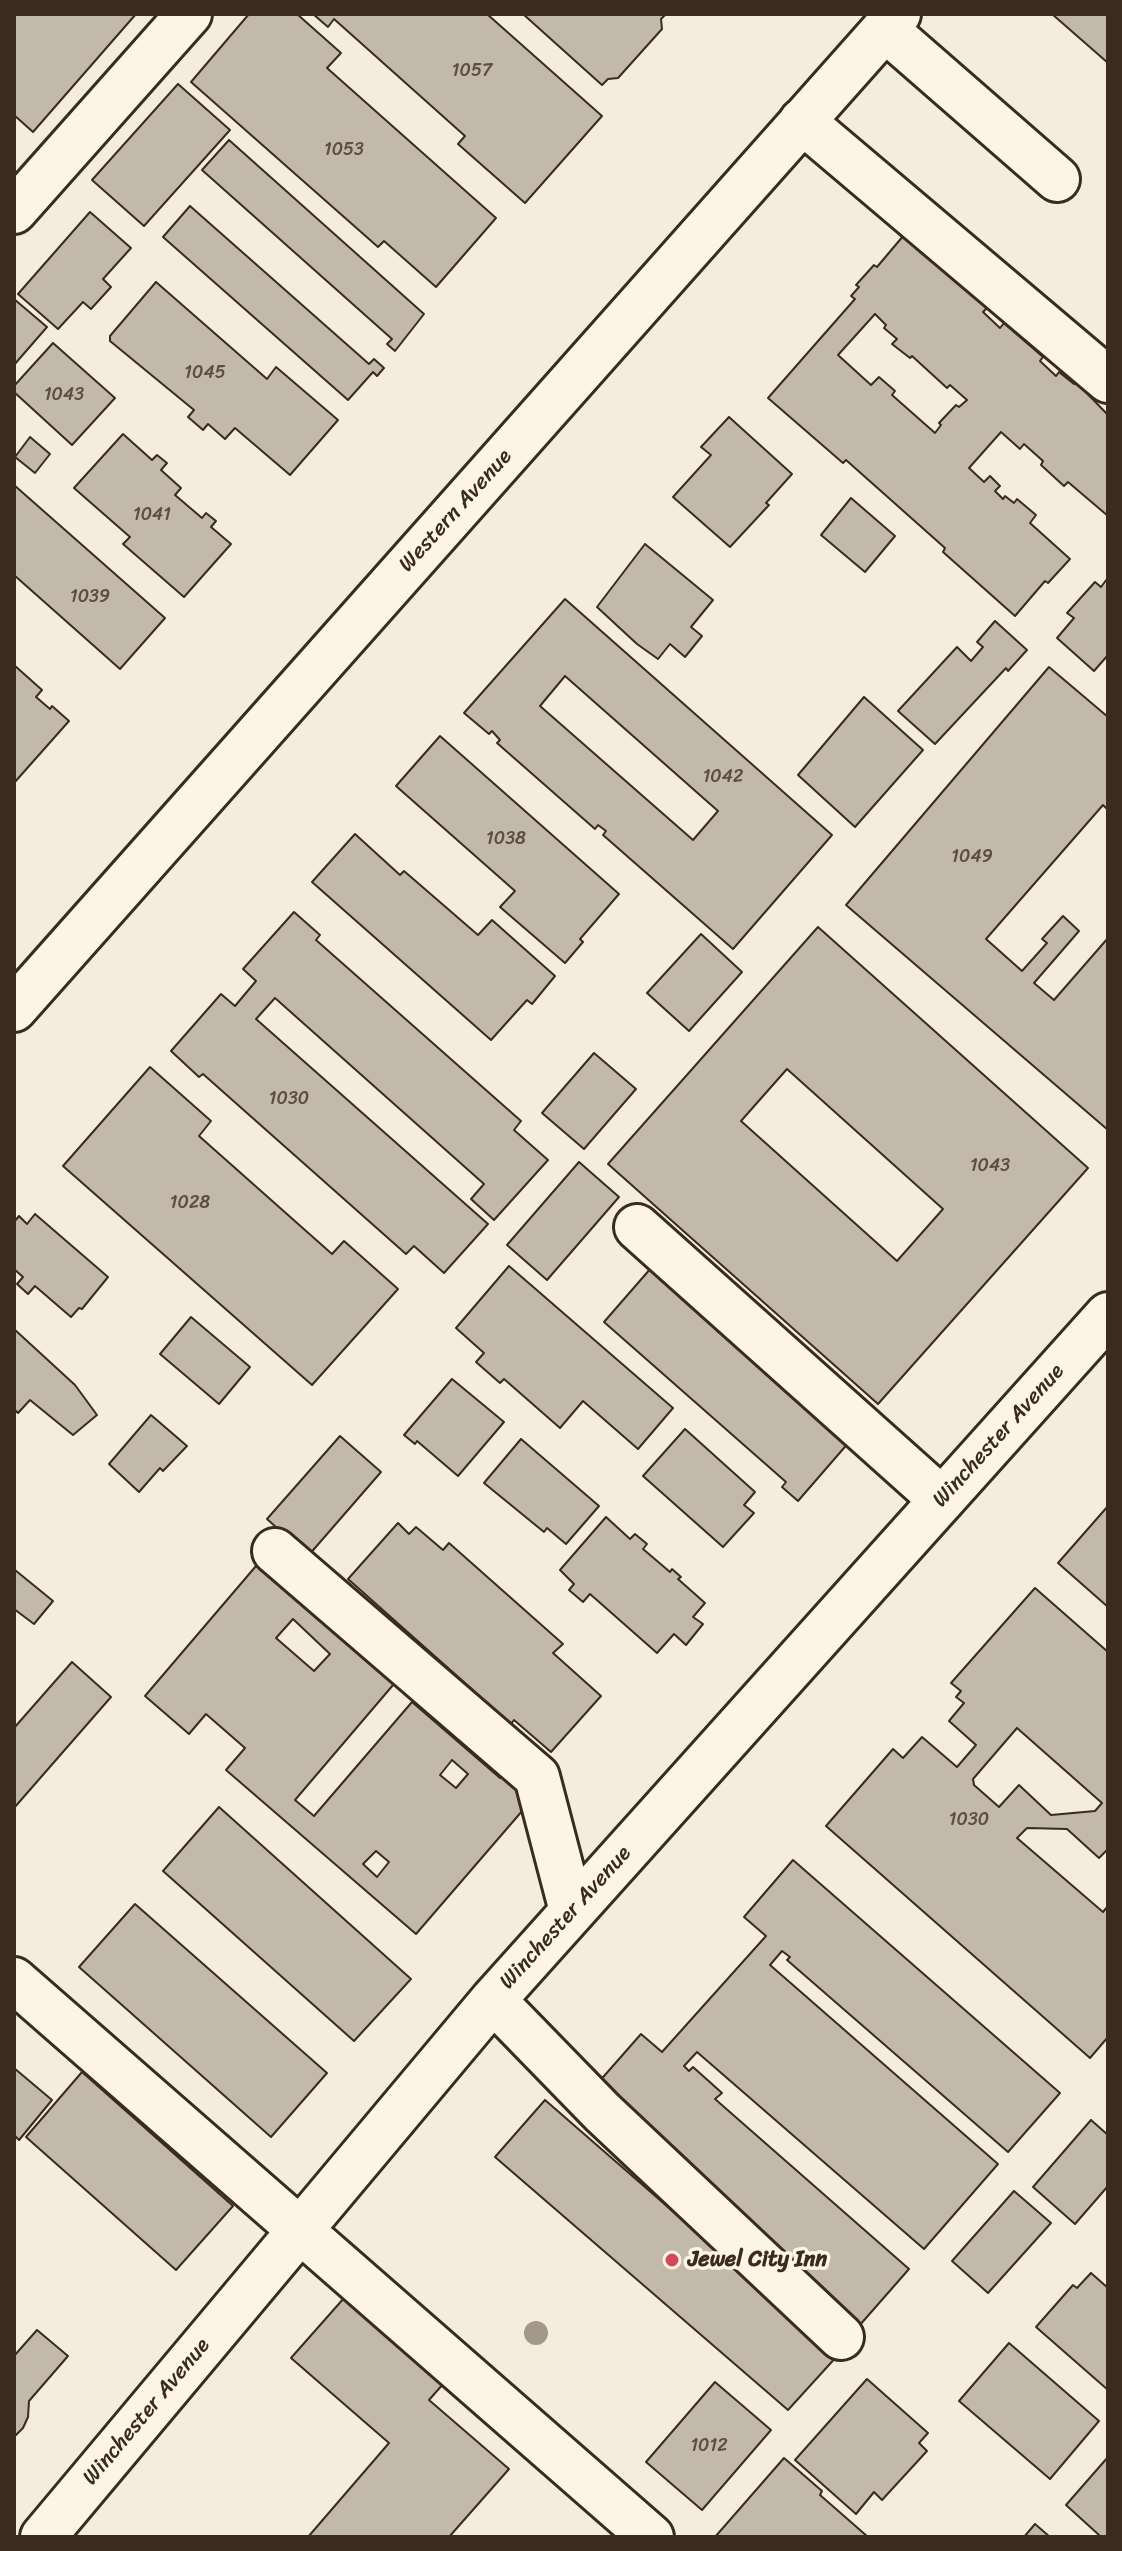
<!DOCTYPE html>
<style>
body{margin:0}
#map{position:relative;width:1122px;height:2551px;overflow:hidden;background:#f4eddd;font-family:Sriracha,sans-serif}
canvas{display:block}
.frame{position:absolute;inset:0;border:16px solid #3b2a1e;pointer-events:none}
</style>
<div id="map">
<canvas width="1122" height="2551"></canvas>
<div class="frame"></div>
</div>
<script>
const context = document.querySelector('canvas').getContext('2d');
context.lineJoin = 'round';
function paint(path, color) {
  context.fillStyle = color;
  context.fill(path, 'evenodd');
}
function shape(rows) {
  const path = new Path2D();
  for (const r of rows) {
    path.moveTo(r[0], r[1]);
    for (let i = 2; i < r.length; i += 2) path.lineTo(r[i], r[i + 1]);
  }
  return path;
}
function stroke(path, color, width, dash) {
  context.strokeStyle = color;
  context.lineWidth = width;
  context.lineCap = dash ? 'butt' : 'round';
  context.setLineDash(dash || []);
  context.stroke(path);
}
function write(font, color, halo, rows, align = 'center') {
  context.font = font + ' Sriracha,sans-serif';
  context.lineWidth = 7;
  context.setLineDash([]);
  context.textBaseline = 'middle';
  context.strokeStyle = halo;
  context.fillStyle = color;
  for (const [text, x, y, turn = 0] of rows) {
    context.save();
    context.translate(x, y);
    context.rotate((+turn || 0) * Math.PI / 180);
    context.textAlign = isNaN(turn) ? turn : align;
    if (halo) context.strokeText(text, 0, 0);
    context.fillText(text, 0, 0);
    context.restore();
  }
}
const building = shape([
 [14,14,136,14,33,132,14,115,14,14],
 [249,14,297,14,341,53,327,68,496,218,436,287,384,241,378,247,191,82,249,14],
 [313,14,487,14,602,116,525,203,458,144,465,136,334,19,328,27,313,14],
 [523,14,666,14,661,19,662,29,618,78,608,79,602,85,523,14],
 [1052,14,1108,14,1108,63,1052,14],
 [178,84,230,130,144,226,92,180,178,84],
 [229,140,424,314,395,351,387,344,392,339,202,170,229,140],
 [190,206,369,364,374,359,384,368,377,376,373,372,348,400,163,237,190,206],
 [90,212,131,248,103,279,111,287,91,309,83,302,58,329,18,294,90,212],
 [904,235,956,280,958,277,979,297,977,299,987,308,983,312,1000,328,1004,323,1043,357,1040,361,1056,376,1059,372,1074,384,1076,382,1108,415,1108,516,1068,482,1064,486,1041,465,1043,461,1024,444,1020,449,1001,432,969,468,984,482,990,476,1000,486,995,491,1003,499,1005,496,1014,503,1017,499,1036,515,1030,523,1070,559,1048,583,1045,581,1015,616,943,552,945,548,846,460,843,463,768,398,855,299,851,296,859,287,856,285,874,265,877,267,904,235],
 [875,314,886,325,884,328,897,339,892,344,910,358,912,356,947,388,950,385,967,400,959,407,956,405,939,423,941,425,935,433,892,395,895,391,879,377,871,385,838,355,875,314],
 [156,282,267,379,276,367,338,420,290,475,235,428,225,439,208,424,203,430,188,417,194,410,110,341,110,336,156,282],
 [14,299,47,327,14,365,14,299],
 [53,343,115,398,72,445,14,392,14,386,53,343],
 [729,417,792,474,766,503,769,505,730,547,673,497,711,455,701,447,729,417],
 [123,434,152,460,157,455,167,463,161,470,181,488,175,495,202,518,206,513,216,521,211,527,231,544,184,597,123,544,130,537,74,488,123,434],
 [30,437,50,454,35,473,15,457,30,437],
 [14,485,165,618,120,669,14,575,14,485],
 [851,498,895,536,865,572,821,535,851,498],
 [645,544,713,600,691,627,702,636,685,657,670,644,658,659,637,644,597,607,645,544],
 [1107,579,1108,655,1094,671,1057,638,1074,618,1067,613,1095,582,1101,587,1107,579],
 [565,599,832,835,733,949,603,835,606,831,598,825,595,829,497,743,500,740,492,731,489,734,464,713,565,599],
 [565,676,718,811,693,840,540,706,565,676],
 [995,621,1027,650,1008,671,1006,668,935,744,898,711,957,647,971,661,983,647,977,642,995,621],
 [14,665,42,690,36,697,50,709,52,706,69,721,14,783,14,665],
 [1049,667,1108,717,1108,810,1103,805,986,939,1022,971,1047,943,1042,939,1063,916,1079,931,1034,983,1054,1000,1108,938,1108,1130,846,905,1049,667],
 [864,697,923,750,855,827,798,775,864,697],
 [440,736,619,894,580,939,583,942,565,963,500,907,515,891,396,786,440,736],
 [355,834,400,875,404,871,478,935,492,920,555,976,532,1004,527,1000,491,1040,312,882,355,834],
 [294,912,320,935,316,940,521,1121,514,1130,548,1160,494,1220,471,1199,484,1184,275,998,256,1019,488,1224,444,1273,414,1246,406,1254,203,1074,199,1077,171,1051,221,994,235,1006,256,981,243,969,294,912],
 [818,927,1088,1168,878,1404,608,1164,818,927],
 [787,1069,943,1209,897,1261,741,1121,787,1069],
 [701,934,742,972,689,1031,647,993,701,934],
 [594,1053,636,1089,584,1149,542,1113,594,1053],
 [150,1067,211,1121,199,1136,332,1254,344,1241,398,1289,312,1385,63,1166,150,1067],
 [579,1162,619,1197,547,1280,507,1245,579,1162],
 [35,1214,108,1277,82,1309,79,1308,71,1317,35,1286,28,1294,17,1284,23,1277,14,1269,14,1222,19,1216,27,1224,35,1214],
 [658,1260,850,1441,798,1501,782,1487,786,1482,604,1322,658,1260],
 [509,1266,673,1408,638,1449,583,1401,560,1428,504,1379,500,1383,476,1362,484,1353,456,1328,509,1266],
 [191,1317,250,1367,219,1404,160,1354,191,1317],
 [14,1329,75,1385,97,1415,73,1435,30,1400,18,1413,14,1409,14,1329],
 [452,1379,504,1422,458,1476,417,1441,415,1444,404,1435,452,1379],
 [151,1415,187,1446,163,1471,160,1468,139,1492,109,1464,151,1415],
 [685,1429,755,1492,744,1505,754,1513,723,1547,643,1476,685,1429],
 [340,1436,381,1472,308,1556,267,1519,340,1436],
 [521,1439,599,1506,566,1544,547,1528,544,1532,484,1483,521,1439],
 [1108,1506,1108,1607,1058,1563,1108,1506],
 [606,1517,630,1539,635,1534,647,1544,643,1549,670,1572,672,1569,681,1577,678,1579,705,1603,693,1617,703,1624,686,1645,674,1634,657,1653,590,1594,583,1602,569,1590,574,1584,560,1570,606,1517],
 [398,1523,409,1534,416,1527,443,1550,449,1543,563,1644,553,1653,601,1696,551,1752,514,1720,511,1724,348,1579,398,1523],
 [256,1566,368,1662,379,1649,405,1671,295,1800,314,1816,412,1702,500,1778,509,1770,529,1803,416,1934,226,1770,245,1748,206,1714,189,1734,145,1696,256,1566],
 [293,1619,330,1654,314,1671,276,1638,293,1619],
 [452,1760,468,1774,456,1788,440,1775,452,1760],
 [376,1851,389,1862,377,1877,363,1864,376,1851],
 [15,1570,53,1601,34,1624,14,1609,15,1570],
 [1035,1588,1108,1652,1108,1849,1099,1858,1067,1829,1027,1828,1017,1838,1103,1912,1108,1906,1108,2037,1090,2058,826,1826,893,1749,903,1758,922,1737,957,1767,976,1745,949,1721,964,1703,956,1697,961,1691,951,1683,1035,1588],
 [1017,1728,1102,1803,1095,1811,1051,1815,1019,1785,999,1807,974,1785,973,1779,1017,1728],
 [72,1662,111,1697,14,1808,14,1728,72,1662],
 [219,1807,411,1979,354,2041,163,1871,219,1807],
 [793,1860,1060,2093,1008,2152,787,1960,790,1957,782,1951,770,1965,998,2164,924,2249,697,2052,684,2066,689,2071,693,2067,722,2093,715,2099,909,2269,859,2326,590,2092,641,2034,662,2052,766,1936,744,1917,793,1860],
 [135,1904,327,2073,271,2137,79,1967,135,1904],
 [14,2068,52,2100,19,2140,14,2135,14,2068],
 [82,2072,233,2206,176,2270,26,2137,82,2072],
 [545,2100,838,2355,788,2410,495,2157,545,2100],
 [1091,2120,1108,2135,1108,2186,1075,2224,1033,2187,1091,2120],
 [1014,2191,1051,2223,988,2293,952,2261,1014,2191],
 [1091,2273,1108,2288,1108,2390,1036,2327,1073,2285,1077,2288,1091,2273],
 [344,2298,444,2383,429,2400,509,2469,449,2537,308,2537,389,2443,291,2358,344,2298],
 [37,2330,68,2356,29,2401,28,2417,23,2428,14,2437,14,2356,37,2330],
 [1009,2343,1099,2421,1050,2479,959,2401,1009,2343],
 [867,2379,928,2433,919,2443,927,2451,882,2500,874,2492,856,2514,795,2460,867,2379],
 [715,2382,771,2430,702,2510,646,2462,715,2382],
 [1108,2457,1108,2537,1098,2537,1099,2535,1066,2505,1108,2457],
 [784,2458,822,2491,820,2495,868,2537,715,2537,784,2458],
 [1035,2524,1050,2537,1024,2537,1035,2524]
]);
paint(building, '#c3b9aa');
stroke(building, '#3b2a1e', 2);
const minor = shape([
 [885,29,1057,179],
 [802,121,1108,380],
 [14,211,189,14],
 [637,1227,942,1500],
 [275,1551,537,1777,572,1911],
 [14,1980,651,2537],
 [493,2000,602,2112,841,2337],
 [43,2537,493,2000,1108,1315]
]);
const major = shape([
 [14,1009,898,14]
]);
stroke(minor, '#3b2a1e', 50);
stroke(major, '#3b2a1e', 50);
stroke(minor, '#fcf5e5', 44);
stroke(major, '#fcf5e5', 44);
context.fillStyle = '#a4988a';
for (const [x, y] of [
 [536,2333]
]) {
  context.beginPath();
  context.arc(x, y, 12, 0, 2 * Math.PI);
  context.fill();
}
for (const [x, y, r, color] of [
 [672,2260,8,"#d1495b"]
]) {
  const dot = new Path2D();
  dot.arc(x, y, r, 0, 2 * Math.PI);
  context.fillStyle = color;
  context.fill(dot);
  stroke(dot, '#fcf5e5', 3);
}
write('18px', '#5d4e41', null, [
 ["1057",472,71],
 ["1053",344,150],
 ["1045",205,373],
 ["1043",64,395],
 ["1041",152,515],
 ["1039",90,597],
 ["1042",723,777],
 ["1038",506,839],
 ["1049",972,857],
 ["1030",289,1099],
 ["1043",990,1166],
 ["1028",190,1203],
 ["1030",969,1820],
 ["1012",709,2446]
]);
write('22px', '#3b2a1e', '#fcf5e5', [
 ["Western Avenue",456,511,-48],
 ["Winchester Avenue",999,1436,-48],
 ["Winchester Avenue",566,1918,-48],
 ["Winchester Avenue",147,2412,-50]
]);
write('bold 22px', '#3b2a1e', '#fcf5e5', [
 ["Jewel City Inn",688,2260]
], 'left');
</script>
